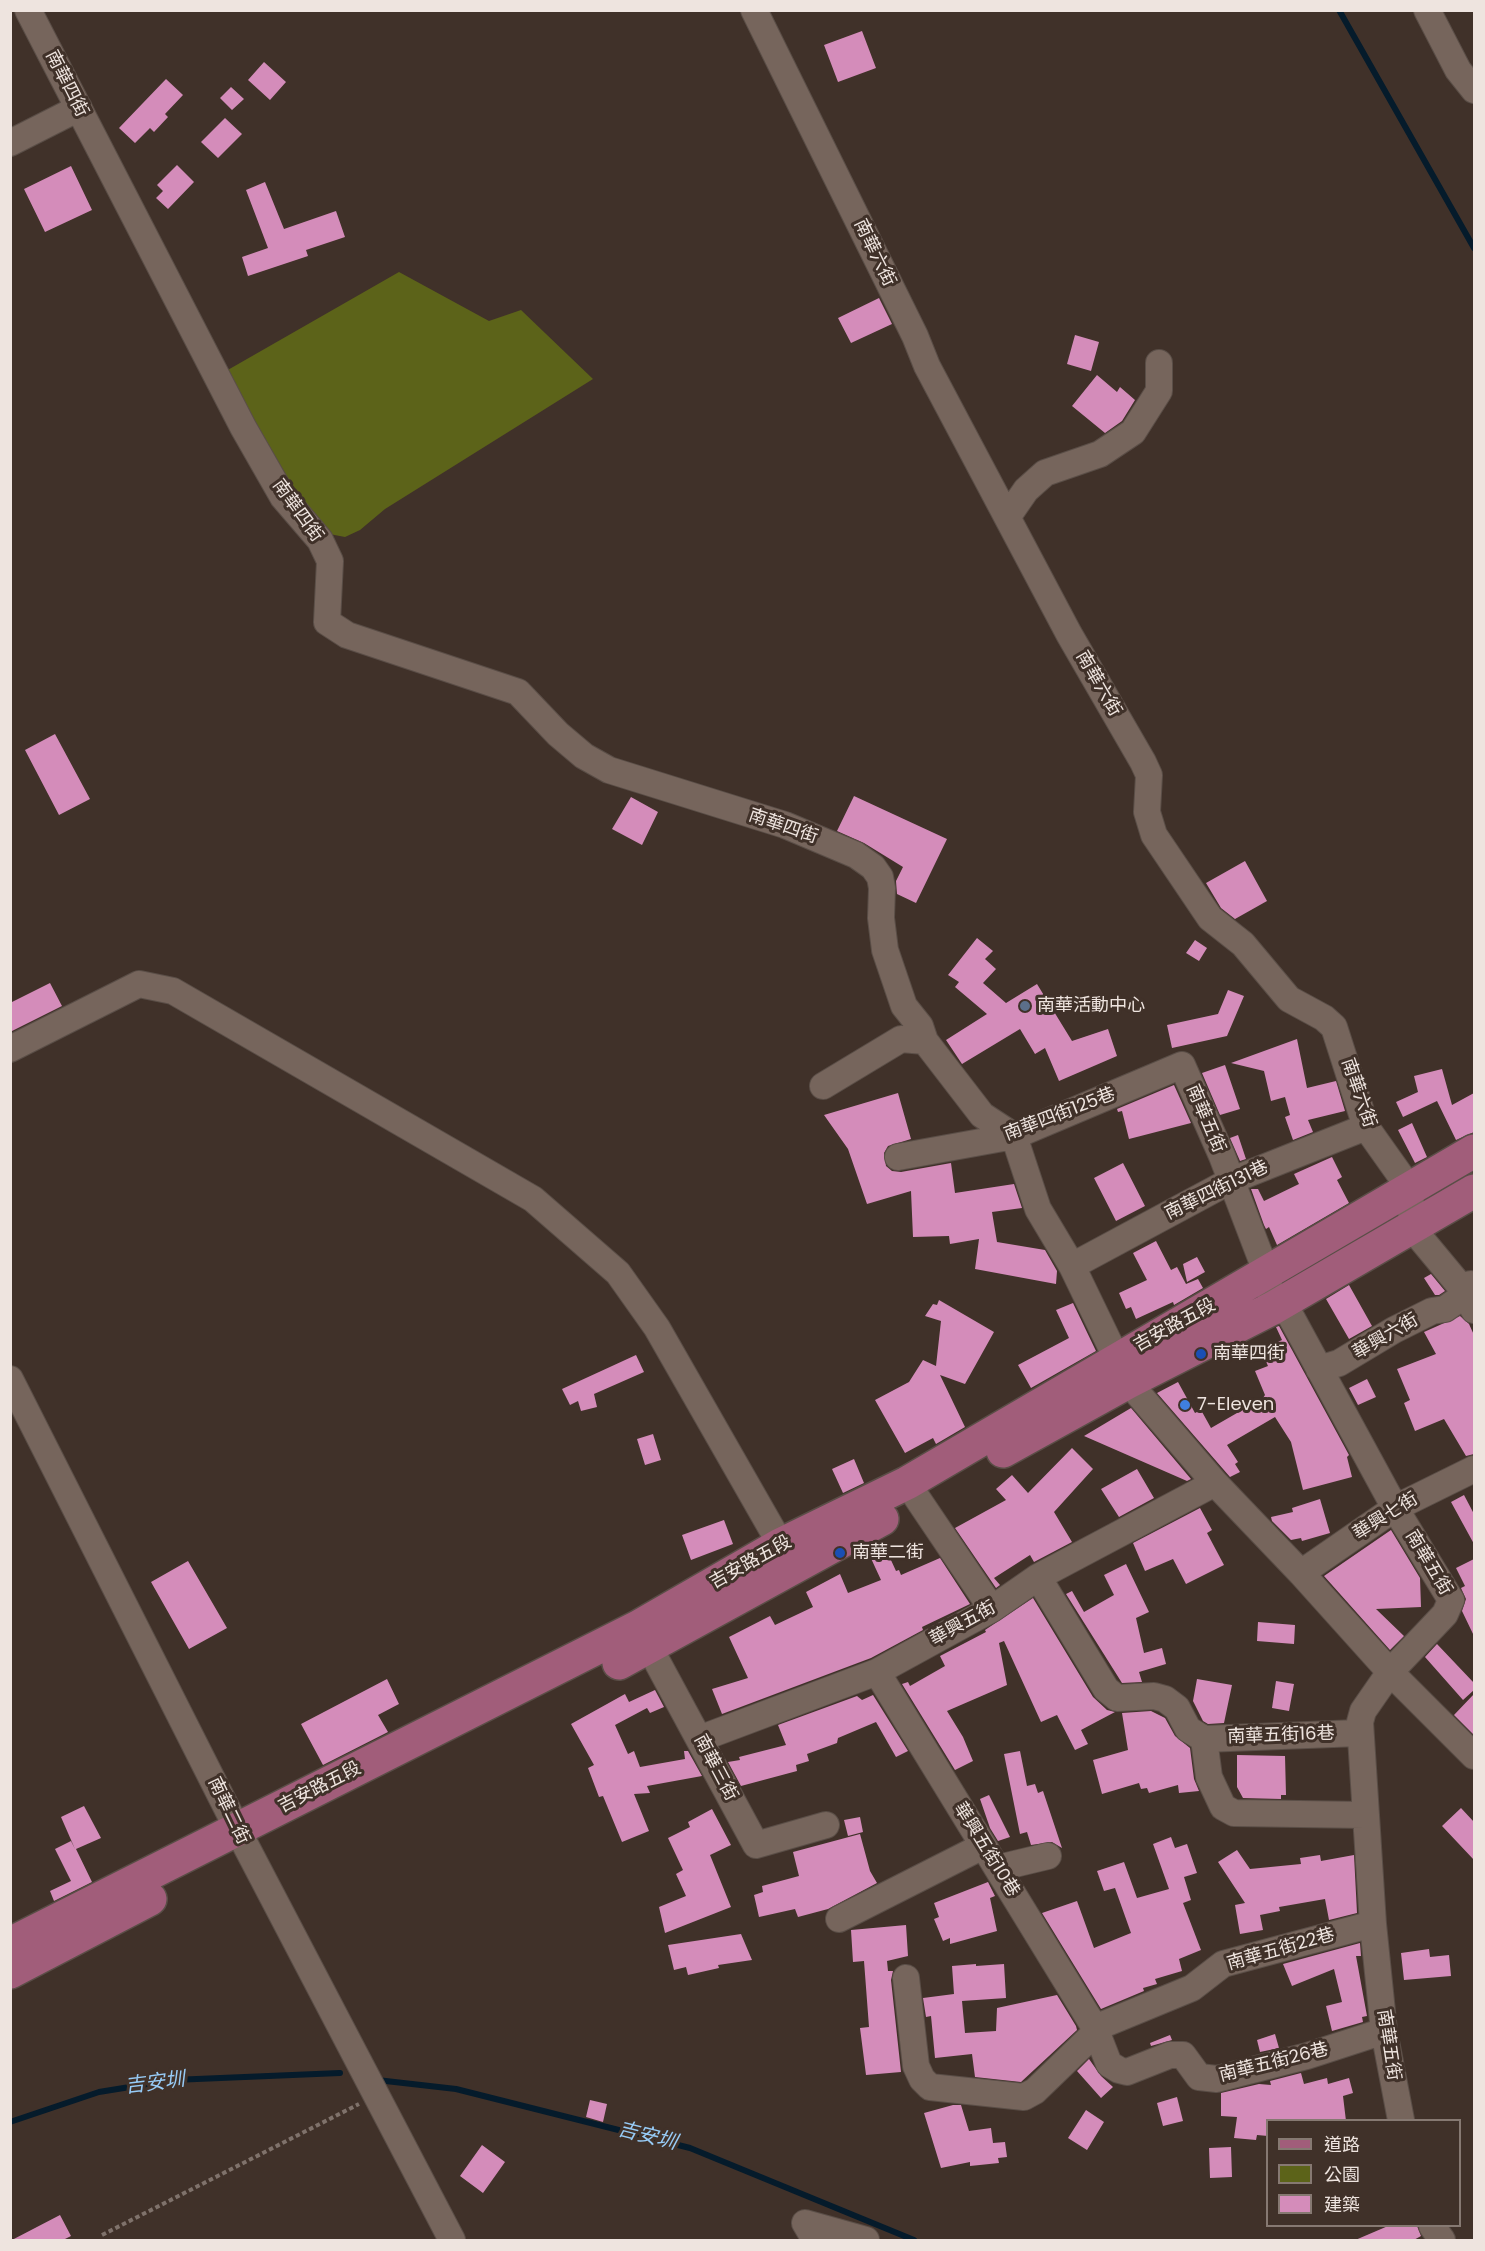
<!DOCTYPE html>
<meta charset="utf-8">
<style>
body{margin:0}
#map{position:relative;width:1485px;height:2251px;overflow:hidden;background:#403129;font-family:Poppins,"Noto Sans TC",sans-serif}
canvas{display:block}
.frame{position:absolute;inset:0;border:12px solid #eee4df;pointer-events:none}
.legend{position:absolute;left:1266px;top:2119px;width:195px;height:108px;box-sizing:border-box;background:#403129;border:2px solid #867972;margin:0;padding:8px 10px;list-style:none;font-size:18px;color:#eee4df}
.legend li{display:flex;align-items:center;gap:12px;height:30px}
.legend b{width:30px;border:2px solid #867972}
</style>
<div id="map">
<canvas width="1485" height="2251"></canvas>
<div class="frame"></div>
<ul class="legend">
<li><b style="height:8px;background:#a15d7a"></b>道路</li>
<li><b style="height:16px;background:#5c6319"></b>公園</li>
<li><b style="height:16px;background:#d48cba"></b>建築</li>
</ul>
</div>
<script>
const context = document.querySelector('canvas').getContext('2d');
context.lineJoin = 'round';
function paint(path, color) {
  context.fillStyle = color;
  context.fill(path, 'evenodd');
}
function shape(rows) {
  const path = new Path2D();
  for (const r of rows) {
    path.moveTo(r[0], r[1]);
    for (let i = 2; i < r.length; i += 2) path.lineTo(r[i], r[i + 1]);
  }
  return path;
}
function stroke(path, color, width, dash) {
  context.strokeStyle = color;
  context.lineWidth = width;
  context.lineCap = dash ? 'butt' : 'round';
  context.setLineDash(dash || []);
  context.stroke(path);
}
function write(font, color, halo, rows, align = 'center') {
  context.font = font + ' Poppins,"Noto Sans TC",sans-serif';
  context.lineWidth = 6;
  context.setLineDash([]);
  context.textBaseline = 'middle';
  context.strokeStyle = halo;
  context.fillStyle = color;
  for (const [text, x, y, turn = 0] of rows) {
    context.save();
    context.translate(x, y);
    context.rotate((+turn || 0) * Math.PI / 180);
    context.textAlign = isNaN(turn) ? turn : align;
    if (halo) context.strokeText(text, 0, 0);
    context.fillText(text, 0, 0);
    context.restore();
  }
}
paint(shape([
 [399,272,489,321,521,310,593,379,385,509,360,530,345,537,319,532,226,371]
]), '#5c6319');
stroke(shape([
 [1339,10,1474,248],
 [377,2080,456,2089,690,2148,914,2240],
 [10,2122,99,2092,173,2080,340,2073]
]), '#051b2b', 6);
paint(shape([
 [862,31,876,68,838,82,824,45],
 [264,62,286,82,270,100,248,80],
 [166,79,183,95,165,114,168,117,154,132,150,128,135,143,119,128],
 [231,87,244,99,232,110,220,98],
 [225,118,242,134,218,158,201,142],
 [177,165,194,182,168,209,156,198,163,191,157,185],
 [71,166,92,210,45,232,24,189],
 [265,182,284,229,336,211,345,237,306,250,308,256,248,276,242,257,268,248,246,190],
 [879,298,892,324,851,343,838,318],
 [1075,335,1099,342,1091,371,1067,364],
 [1097,375,1117,392,1120,387,1135,400,1122,421,1105,433,1072,406],
 [55,734,90,799,59,815,25,750],
 [854,796,947,839,916,903,897,894,896,881,903,867,864,843,837,831],
 [631,797,658,812,642,845,612,829],
 [1245,861,1267,901,1235,919,1221,908,1206,883],
 [977,938,993,951,985,959,996,969,983,983,1006,1003,1037,984,1072,1041,1108,1029,1117,1056,1059,1081,1045,1048,1035,1054,1020,1029,962,1064,946,1040,987,1014,955,987,959,982,948,975],
 [1195,940,1207,948,1199,961,1186,953],
 [50,983,62,1006,10,1032,10,1003],
 [1228,990,1244,996,1227,1036,1172,1048,1167,1025,1218,1014],
 [1297,1039,1307,1088,1336,1081,1345,1111,1308,1120,1313,1132,1293,1140,1285,1117,1290,1115,1285,1097,1271,1101,1264,1071,1231,1063],
 [1225,1065,1240,1109,1220,1115,1202,1073],
 [1442,1069,1452,1105,1474,1093,1474,1132,1456,1140,1437,1101,1403,1117,1396,1102,1418,1092,1414,1076],
 [1174,1085,1191,1123,1129,1139,1122,1111,1118,1112,1117,1109],
 [898,1093,911,1139,888,1146,884,1153,886,1166,892,1171,901,1172,951,1163,955,1193,1014,1184,1022,1208,992,1212,997,1242,1045,1250,1057,1271,1056,1284,975,1269,979,1239,950,1244,949,1236,913,1237,911,1191,867,1204,848,1149,824,1115],
 [1412,1123,1427,1157,1415,1163,1398,1130],
 [1238,1135,1246,1159,1240,1161,1230,1138],
 [1332,1157,1342,1177,1337,1180,1349,1203,1277,1245,1269,1227,1266,1229,1264,1225,1251,1189,1258,1189,1264,1201,1299,1184,1294,1174],
 [1123,1163,1145,1206,1116,1221,1094,1178],
 [1156,1241,1171,1270,1177,1267,1186,1284,1198,1279,1203,1288,1174,1305,1173,1302,1136,1319,1131,1307,1126,1309,1119,1293,1147,1280,1133,1253],
 [1197,1257,1205,1272,1187,1282,1183,1264],
 [1431,1274,1445,1291,1439,1295,1435,1295,1424,1278],
 [1349,1285,1372,1326,1349,1339,1326,1299],
 [939,1300,994,1332,965,1384,940,1375,965,1427,936,1444,933,1438,905,1453,875,1400,909,1382,923,1360,936,1366,941,1321,925,1316,933,1304,937,1305],
 [1073,1303,1096,1351,1031,1388,1018,1365,1069,1338,1056,1310],
 [1460,1316,1469,1324,1474,1335,1474,1454,1466,1456,1444,1419,1415,1431,1404,1403,1410,1400,1397,1369,1436,1354,1424,1332],
 [1279,1326,1349,1455,1347,1457,1352,1477,1303,1490,1291,1442,1275,1417,1227,1445,1238,1462,1235,1464,1240,1472,1230,1477,1157,1393,1178,1382,1195,1413,1201,1410,1211,1428,1263,1398,1265,1395,1255,1371,1268,1366,1261,1350,1282,1340,1276,1327],
 [636,1355,644,1372,594,1394,597,1407,581,1411,578,1401,570,1405,562,1389],
 [1367,1379,1376,1397,1358,1405,1349,1388],
 [1131,1408,1191,1479,1187,1481,1084,1436],
 [653,1434,661,1460,645,1465,637,1439],
 [1072,1448,1093,1469,1054,1512,1072,1542,1034,1562,1030,1555,994,1578,1000,1585,996,1588,955,1528,1006,1500,996,1489,1012,1475,1028,1493],
 [854,1459,864,1483,843,1493,832,1469],
 [1137,1469,1154,1498,1119,1517,1101,1489],
 [1464,1495,1474,1514,1474,1544,1451,1502],
 [1320,1499,1330,1533,1302,1541,1301,1538,1291,1540,1272,1521,1271,1517,1293,1512,1292,1508],
 [1200,1508,1212,1530,1207,1533,1224,1565,1186,1584,1173,1559,1145,1571,1133,1543],
 [724,1520,733,1544,691,1560,682,1535],
 [1391,1530,1420,1578,1421,1607,1376,1609,1404,1636,1390,1650,1324,1576],
 [885,1547,896,1571,899,1570,901,1575,940,1558,970,1604,922,1627,923,1630,871,1658,722,1714,712,1689,748,1678,729,1637,770,1616,775,1625,813,1607,806,1592,840,1574,848,1593,881,1580,869,1554],
 [1474,1559,1474,1636,1462,1611,1466,1599,1461,1588,1465,1586,1456,1568],
 [188,1561,227,1628,189,1649,151,1582],
 [1126,1564,1149,1612,1136,1618,1144,1653,1162,1648,1166,1664,1139,1672,1142,1682,1122,1683,1066,1594,1072,1591,1084,1612,1114,1595,1104,1575],
 [1033,1598,1093,1697,1107,1710,1115,1712,1081,1730,1088,1744,1075,1750,1057,1715,1041,1722,1004,1641,999,1643,1007,1685,947,1711,963,1737,973,1761,955,1770,902,1684,908,1682,910,1686,945,1666,940,1656,986,1632,985,1630],
 [1258,1622,1295,1625,1294,1644,1257,1641],
 [1437,1644,1474,1683,1474,1690,1463,1700,1425,1657],
 [387,1679,399,1704,378,1715,388,1732,323,1765,301,1724],
 [1197,1679,1232,1685,1224,1723,1208,1724,1203,1721,1193,1701],
 [1276,1681,1294,1684,1289,1711,1272,1708],
 [655,1690,664,1707,650,1713,647,1708,615,1725,628,1754,634,1751,640,1767,685,1759,684,1751,688,1751,702,1776,647,1786,650,1793,634,1794,649,1831,622,1842,603,1796,599,1797,588,1768,594,1765,571,1724,625,1694,629,1702],
 [1474,1694,1474,1735,1454,1715],
 [873,1695,908,1751,896,1757,876,1722,838,1738,837,1743,807,1754,809,1761,796,1765,797,1771,741,1786,728,1762,740,1760,739,1757,786,1745,778,1725,857,1696,862,1700],
 [1151,1711,1165,1718,1175,1736,1190,1748,1194,1779,1199,1791,1179,1793,1178,1785,1149,1793,1147,1788,1141,1789,1139,1783,1102,1794,1093,1760,1128,1750,1122,1713],
 [1020,1751,1027,1786,1035,1784,1038,1793,1043,1791,1062,1848,1052,1842,1031,1845,1027,1832,1020,1834,1004,1754],
 [1237,1755,1285,1756,1286,1795,1281,1795,1281,1799,1243,1798,1237,1787],
 [989,1795,1010,1837,998,1841,990,1828,980,1799],
 [84,1806,101,1838,76,1849,92,1882,54,1901,50,1891,71,1881,55,1849,71,1841,75,1849,61,1817],
 [1461,1808,1474,1822,1474,1860,1442,1826],
 [712,1809,731,1845,710,1855,731,1907,665,1933,659,1907,686,1896,676,1874,683,1870,668,1838,690,1827,688,1822],
 [860,1817,863,1832,848,1836,844,1820],
 [860,1834,870,1871,877,1883,828,1909,798,1917,795,1909,759,1917,754,1895,763,1892,762,1886,799,1876,793,1852],
 [1171,1837,1175,1848,1187,1844,1197,1873,1184,1877,1191,1900,1183,1903,1201,1950,1179,1959,1182,1971,1155,1979,1157,1984,1143,1988,1144,1991,1101,2009,1042,1913,1077,1901,1094,1948,1131,1933,1115,1888,1104,1891,1097,1871,1124,1862,1137,1898,1169,1889,1153,1844],
 [1237,1850,1250,1869,1301,1864,1300,1858,1320,1855,1321,1861,1354,1855,1357,1913,1329,1920,1325,1899,1279,1907,1280,1911,1260,1915,1263,1930,1240,1934,1235,1905,1245,1903,1218,1862],
 [988,1882,995,1896,990,1898,997,1931,950,1944,950,1938,943,1941,934,1919,939,1917,934,1903],
 [906,1925,908,1956,887,1961,888,1971,893,1971,891,1980,901,2072,866,2075,860,2028,869,2027,864,1961,853,1962,851,1930],
 [741,1934,752,1960,718,1965,719,1968,688,1975,686,1967,674,1970,668,1945],
 [1360,1943,1361,1956,1356,1956,1367,2016,1362,2017,1363,2022,1332,2031,1326,2006,1342,2002,1334,1969,1292,1986,1283,1964],
 [1429,1949,1430,1957,1449,1955,1451,1976,1404,1980,1401,1953],
 [976,1964,976,1966,1004,1964,1006,1998,962,2001,965,2033,996,2031,997,2008,1057,1995,1076,2026,1077,2030,1021,2082,975,2077,972,2054,935,2058,931,2016,926,2017,923,1998,954,1994,952,1966],
 [1275,2034,1279,2048,1260,2052,1257,2040],
 [1170,2035,1172,2040,1151,2046,1150,2043],
 [1089,2059,1101,2076,1113,2087,1101,2098,1077,2071],
 [1301,2073,1304,2084,1327,2078,1328,2084,1349,2078,1353,2093,1343,2096,1346,2121,1268,2121,1268,2136,1257,2135,1256,2140,1234,2138,1237,2117,1221,2116,1221,2093,1259,2084,1271,2085,1270,2081],
 [1177,2097,1183,2121,1163,2126,1157,2103],
 [590,2100,607,2104,603,2122,586,2117],
 [953,2105,961,2105,969,2131,991,2128,993,2143,1005,2142,1007,2157,998,2158,999,2163,970,2166,970,2162,941,2168,924,2113],
 [1086,2110,1104,2122,1087,2150,1068,2138],
 [482,2145,505,2162,483,2193,460,2176],
 [1231,2147,1232,2177,1210,2178,1209,2148],
 [60,2215,71,2236,61,2241,10,2241],
 [1388,2226,1417,2226,1421,2236,1412,2241,1353,2241]
]), '#d48cba');
const minor = shape([
 [28,10,243,427,283,497,320,540,330,561,327,622,347,635,518,692,558,734,584,756,609,770,785,825,856,855,873,867,880,877,882,888,881,918,885,950,904,1006,920,1026,925,1041,982,1115,1014,1136,1038,1209,1072,1266,1128,1382,1215,1483,1301,1573,1390,1672,1474,1756],
 [754,10,915,336,927,366,1069,634,1143,762,1149,775,1147,812,1154,835,1210,918,1243,944,1289,999,1324,1018,1334,1027,1366,1127,1410,1189,1412,1228,1461,1287,1474,1310],
 [1427,10,1458,70,1474,90],
 [10,143,79,108],
 [1008,516,1026,490,1045,473,1100,454,1133,432,1159,391,1159,363],
 [10,1049,139,984,173,991,533,1199,618,1273,657,1328,789,1559],
 [823,1086,901,1039,925,1041],
 [898,1157,1014,1136,1182,1065,1222,1156,1267,1274,1273,1308,1289,1313,1395,1508,1451,1600,1445,1614,1390,1672,1363,1711,1360,1722,1373,1924,1384,2031,1401,2120],
 [1072,1266,1230,1181,1366,1127],
 [1319,1369,1339,1363,1394,1330,1432,1311,1445,1309,1462,1297,1461,1287,1471,1284],
 [10,1379,247,1848,452,2240],
 [907,1483,992,1609],
 [1301,1573,1395,1508,1474,1469],
 [1038,1577,1106,1689,1117,1698,1154,1696,1165,1699,1177,1708,1188,1729,1204,1739,1209,1777,1223,1807,1234,1813,1364,1815],
 [640,1630,756,1845,826,1825],
 [877,1672,1095,2028,1109,2064,1119,2070,1127,2072,1170,2055,1183,2055,1199,2077,1217,2079,1307,2056,1384,2031],
 [699,1739,877,1672,992,1609,1038,1577,1215,1483],
 [1204,1739,1359,1733],
 [998,1868,1048,1856],
 [839,1919,983,1846],
 [906,1978,916,2066,922,2079,930,2087,1024,2097,1035,2091,1096,2032],
 [1095,2028,1192,1988,1223,1964,1373,1924],
 [1432,2226,1442,2240],
 [815,2240,805,2223,866,2240]
]);
const major = shape([
 [1003,1451,1128,1382,1273,1308,1474,1191],
 [619,1663,882,1519],
 [10,1944,638,1627,780,1545,907,1483,1474,1151],
 [10,1972,150,1899]
]);
stroke(minor, '#5a4e47', 28);
stroke(major, '#5a4e47', 36);
stroke(shape([
 [102,2235,359,2104]
]), '#7f726b', 4, [4.5, 3]);
stroke(minor, '#76655c', 26);
stroke(major, '#a15d7a', 33);
for (const [x, y, r, color] of [
 [1025,1006,6,"#5c6f8a"],
 [1201,1354,6,"#1a4fb4"],
 [1185,1405,6,"#3f7fe0"],
 [840,1553,6,"#1a4fb4"]
]) {
  const dot = new Path2D();
  dot.arc(x, y, r, 0, 2 * Math.PI);
  context.fillStyle = color;
  context.fill(dot);
  stroke(dot, '#403129', 2);
}
write('18px', '#eee4df', '#403129', [
 ["南華四街",66,84,63],
 ["南華六街",874,253,64],
 ["南華四街",297,511,54],
 ["南華六街",1098,684,60],
 ["南華四街",783,827,19],
 ["南華六街",1358,1093,71],
 ["南華四街125巷",1060,1115,-21],
 ["南華五街",1205,1119,67],
 ["南華四街131巷",1217,1191,-26],
 ["吉安路五段",1175,1326,-29],
 ["華興六街",1386,1337,-30],
 ["華興七街",1386,1517,-32],
 ["吉安路五段",751,1563,-29],
 ["南華五街",1428,1563,59],
 ["華興五街",963,1624,-29],
 ["南華五街16巷",1281,1736,-2],
 ["南華三街",715,1768,62],
 ["吉安路五段",320,1788,-27],
 ["南華二街",228,1811,64],
 ["華興五街10巷",986,1850,58],
 ["南華五街22巷",1281,1950,-16],
 ["南華五街",1388,2045,81],
 ["南華五街26巷",1274,2063,-14]
]);
write('18px', '#eee4df', '#403129', [
 ["南華活動中心",1037,1006],
 ["南華四街",1213,1354],
 ["7-Eleven",1197,1405],
 ["南華二街",852,1553]
], 'left');
write('italic 20px', '#97cbf6', '#403129', [
 ["吉安圳",155,2084,-7],
 ["吉安圳",647,2137,14]
]);
</script>
